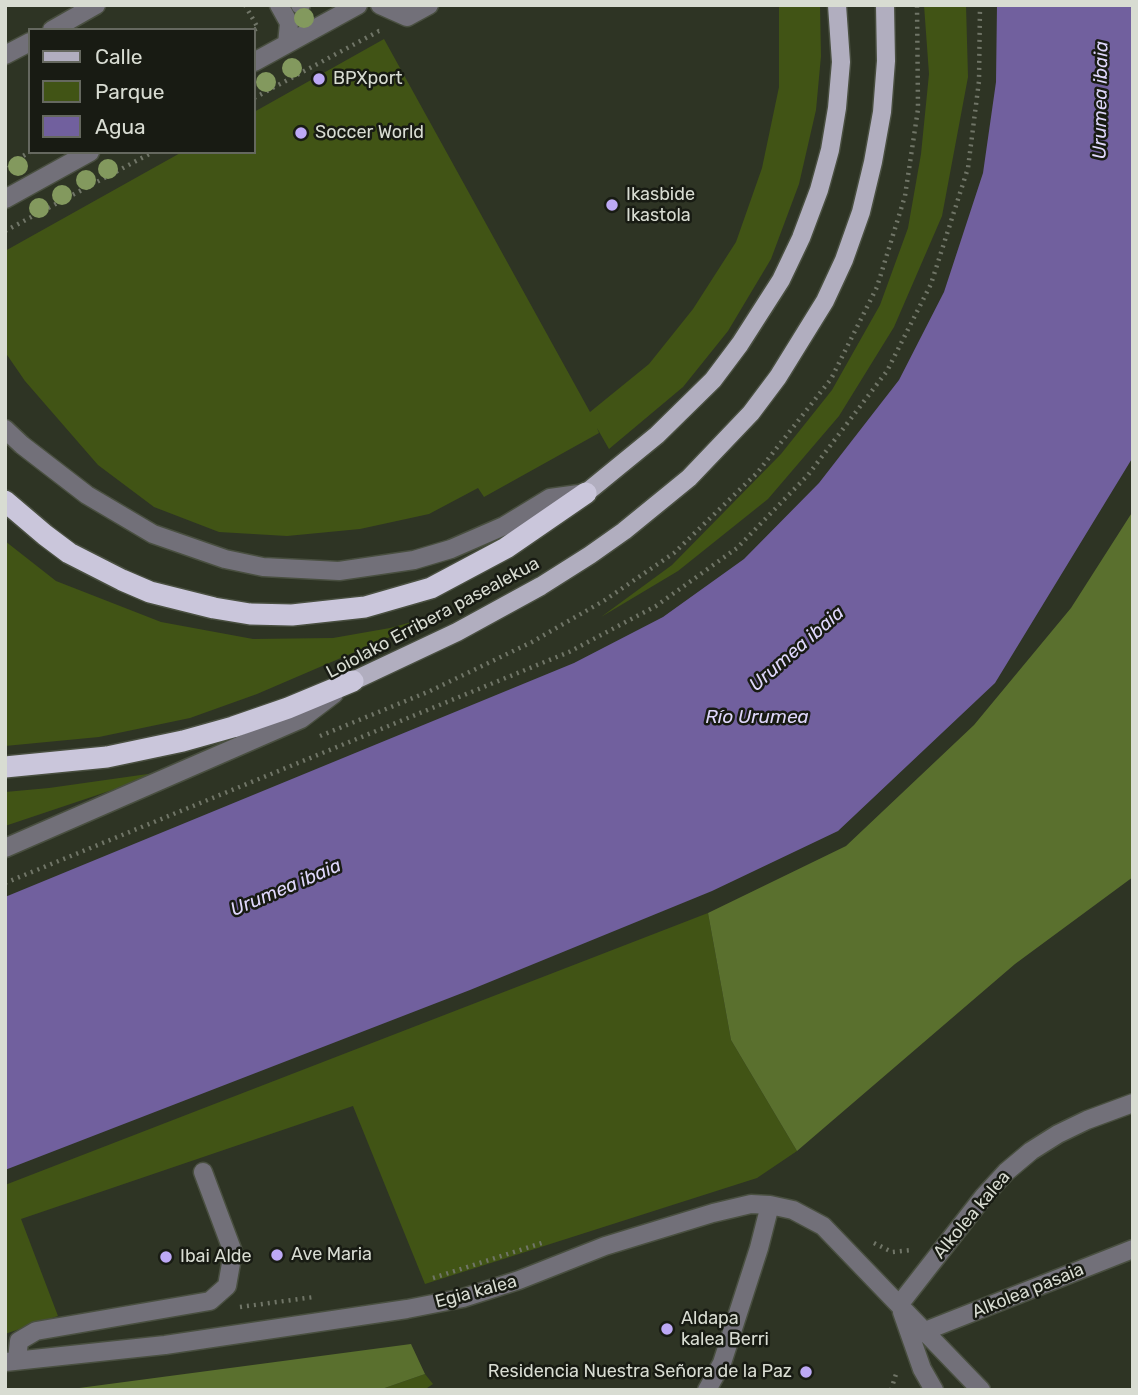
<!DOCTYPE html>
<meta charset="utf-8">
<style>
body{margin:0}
#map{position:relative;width:1138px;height:1395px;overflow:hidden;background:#2e3424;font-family:Rubik,sans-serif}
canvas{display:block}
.frame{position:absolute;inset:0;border:7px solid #d8dcd2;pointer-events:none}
.legend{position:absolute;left:28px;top:28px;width:228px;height:126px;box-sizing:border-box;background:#181b13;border:2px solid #65685f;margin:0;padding:9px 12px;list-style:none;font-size:21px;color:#d8dcd2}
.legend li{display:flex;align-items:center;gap:14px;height:35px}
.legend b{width:35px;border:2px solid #65685f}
</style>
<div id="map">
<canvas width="1138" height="1395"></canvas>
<div class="frame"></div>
<ul class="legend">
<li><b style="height:9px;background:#b1aebf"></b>Calle</li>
<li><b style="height:19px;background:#415415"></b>Parque</li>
<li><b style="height:19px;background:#71609e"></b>Agua</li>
</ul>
</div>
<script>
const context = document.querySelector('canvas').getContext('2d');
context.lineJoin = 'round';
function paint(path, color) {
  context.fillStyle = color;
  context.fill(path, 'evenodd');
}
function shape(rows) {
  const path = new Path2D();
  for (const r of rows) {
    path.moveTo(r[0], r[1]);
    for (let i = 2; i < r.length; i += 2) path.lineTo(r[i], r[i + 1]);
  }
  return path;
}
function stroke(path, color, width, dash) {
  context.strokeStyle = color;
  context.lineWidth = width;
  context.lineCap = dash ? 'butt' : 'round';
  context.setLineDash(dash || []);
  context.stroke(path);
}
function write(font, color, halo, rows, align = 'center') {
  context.font = font + ' Rubik,sans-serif';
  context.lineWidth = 5;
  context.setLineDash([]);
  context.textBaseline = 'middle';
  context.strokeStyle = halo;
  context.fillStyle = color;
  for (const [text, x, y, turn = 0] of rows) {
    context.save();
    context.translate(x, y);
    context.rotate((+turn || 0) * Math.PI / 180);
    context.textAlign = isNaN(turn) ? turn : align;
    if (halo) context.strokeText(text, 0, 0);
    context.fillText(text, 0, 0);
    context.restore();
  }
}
paint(shape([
 [779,5,820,5,821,56,816,110,799,184,771,259,728,331,683,387,609,449,597,428,599,433,484,497,478,488,429,514,360,529,287,536,219,532,154,507,98,465,25,381,5,352,5,251,182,152,254,152,254,112,384,39,590,412,649,364,693,309,736,242,762,168,779,87],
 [924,5,966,5,968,77,942,216,894,327,839,416,768,499,678,571,601,617,672,565,781,454,832,390,880,305,908,228,921,154,929,74],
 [5,541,56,581,161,622,253,639,333,638,390,628,448,612,257,694,190,718,99,737,5,746],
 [169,771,5,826,5,792,49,788],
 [708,913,731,1040,797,1151,757,1178,425,1284,353,1106,21,1219,58,1316,5,1334,5,1185],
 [425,1374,433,1384,424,1390,379,1390]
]), '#415415');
paint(shape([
 [1133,511,1133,877,1015,964,797,1151,731,1040,708,913,846,846,974,725,1071,608],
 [411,1344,425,1374,379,1390,64,1390]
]), '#5a702e');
paint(shape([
 [997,5,1133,5,1133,457,995,683,838,831,712,891,470,990,5,1170,5,897,574,663,663,617,744,559,819,483,899,380,944,292,983,173,996,82]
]), '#71609e');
const minor = shape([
 [279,5,289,23,287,44],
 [300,5,301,5],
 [380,5,407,17,429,5],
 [52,30,96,5],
 [5,55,30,42],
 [254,62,358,5],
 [5,199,90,152],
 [5,429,22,445,87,495,153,534,225,559,263,567,339,571,414,560,451,549,504,526,550,498,586,493],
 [5,848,301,719,334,694],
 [899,1305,984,1196,1006,1172,1031,1151,1058,1134,1087,1120,1133,1103],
 [902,1312,922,1369,934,1390],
 [925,1331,1133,1249],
 [17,1360,19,1341,36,1331,210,1301,227,1286,233,1252,203,1172],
 [5,1362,165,1345,407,1309,463,1298,519,1280,605,1246,713,1213,751,1204,770,1205,793,1210,823,1226,981,1390],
 [707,1390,722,1363,759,1248,770,1205]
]);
const major = shape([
 [586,493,657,435,713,380,740,344,781,280,801,238,819,190,830,150,837,108,841,62,837,5],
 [353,681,457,632,541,586,590,555,624,531,689,478,751,413,778,377,825,301,844,260,861,212,873,162,882,112,886,61,885,5]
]);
const highway = shape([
 [5,501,45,535,69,553,122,580,150,592,214,608,250,614,292,615,365,607,431,588,506,548,586,493],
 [5,767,107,757,183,741,233,727,288,708,353,681]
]);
stroke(minor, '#494f40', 21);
stroke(major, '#494f40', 21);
stroke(highway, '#494f40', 24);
stroke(shape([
 [245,5,258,28,254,30],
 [254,98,379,31,383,31],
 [5,166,30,152],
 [5,231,153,152],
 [320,736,430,691,532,642,605,600,674,553,757,473,831,379,877,287,905,196,918,109,917,5],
 [5,883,569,652,656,606,737,548,808,475,887,371,931,284,968,168,979,81,980,5],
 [874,1243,892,1252,912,1250],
 [433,1278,545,1242],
 [240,1307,314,1297],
 [891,1390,897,1371]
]), '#707567', 4.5, [2, 5]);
stroke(minor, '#727079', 18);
stroke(major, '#b1aebf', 18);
stroke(highway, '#cac6db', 21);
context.fillStyle = '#83995e';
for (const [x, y] of [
 [304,18],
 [292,68],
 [266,82],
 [18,166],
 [108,169],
 [86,180],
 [62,195],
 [39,208]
]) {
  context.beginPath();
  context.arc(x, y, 10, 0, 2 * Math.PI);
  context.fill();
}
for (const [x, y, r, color] of [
 [319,79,7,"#bda9f5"],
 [301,133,7,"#bda9f5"],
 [612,205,7,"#bda9f5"],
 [277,1255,7,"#bda9f5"],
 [166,1257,7,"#bda9f5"],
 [667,1329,7,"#bda9f5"],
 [806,1372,7,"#bda9f5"]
]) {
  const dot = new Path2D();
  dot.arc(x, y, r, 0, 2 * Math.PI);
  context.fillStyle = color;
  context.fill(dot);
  stroke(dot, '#181b13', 2.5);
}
write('18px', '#d8dcd2', '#181b13', [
 ["BPXport",333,79],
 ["Soccer World",315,133],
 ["Ikasbide",626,195],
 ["Ikastola",626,216],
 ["Ave Maria",291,1255],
 ["Ibai Alde",180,1257],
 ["Aldapa",681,1319],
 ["kalea Berri",681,1340],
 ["Residencia Nuestra Señora de la Paz",792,1372,"right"]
], 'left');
write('18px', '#d8dcd2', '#181b13', [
 ["Loiolako Erribera pasealekua",433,618,-28],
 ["Alkolea kalea",972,1215,-50],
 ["Alkolea pasaia",1028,1291,-22],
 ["Egia kalea",476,1292,-15]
]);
write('italic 19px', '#dfd7fb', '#181b13', [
 ["Urumea ibaia",1101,100,-89],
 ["Urumea ibaia",797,649,-41],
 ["Río Urumea",757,718],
 ["Urumea ibaia",286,888,-23]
]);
</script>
